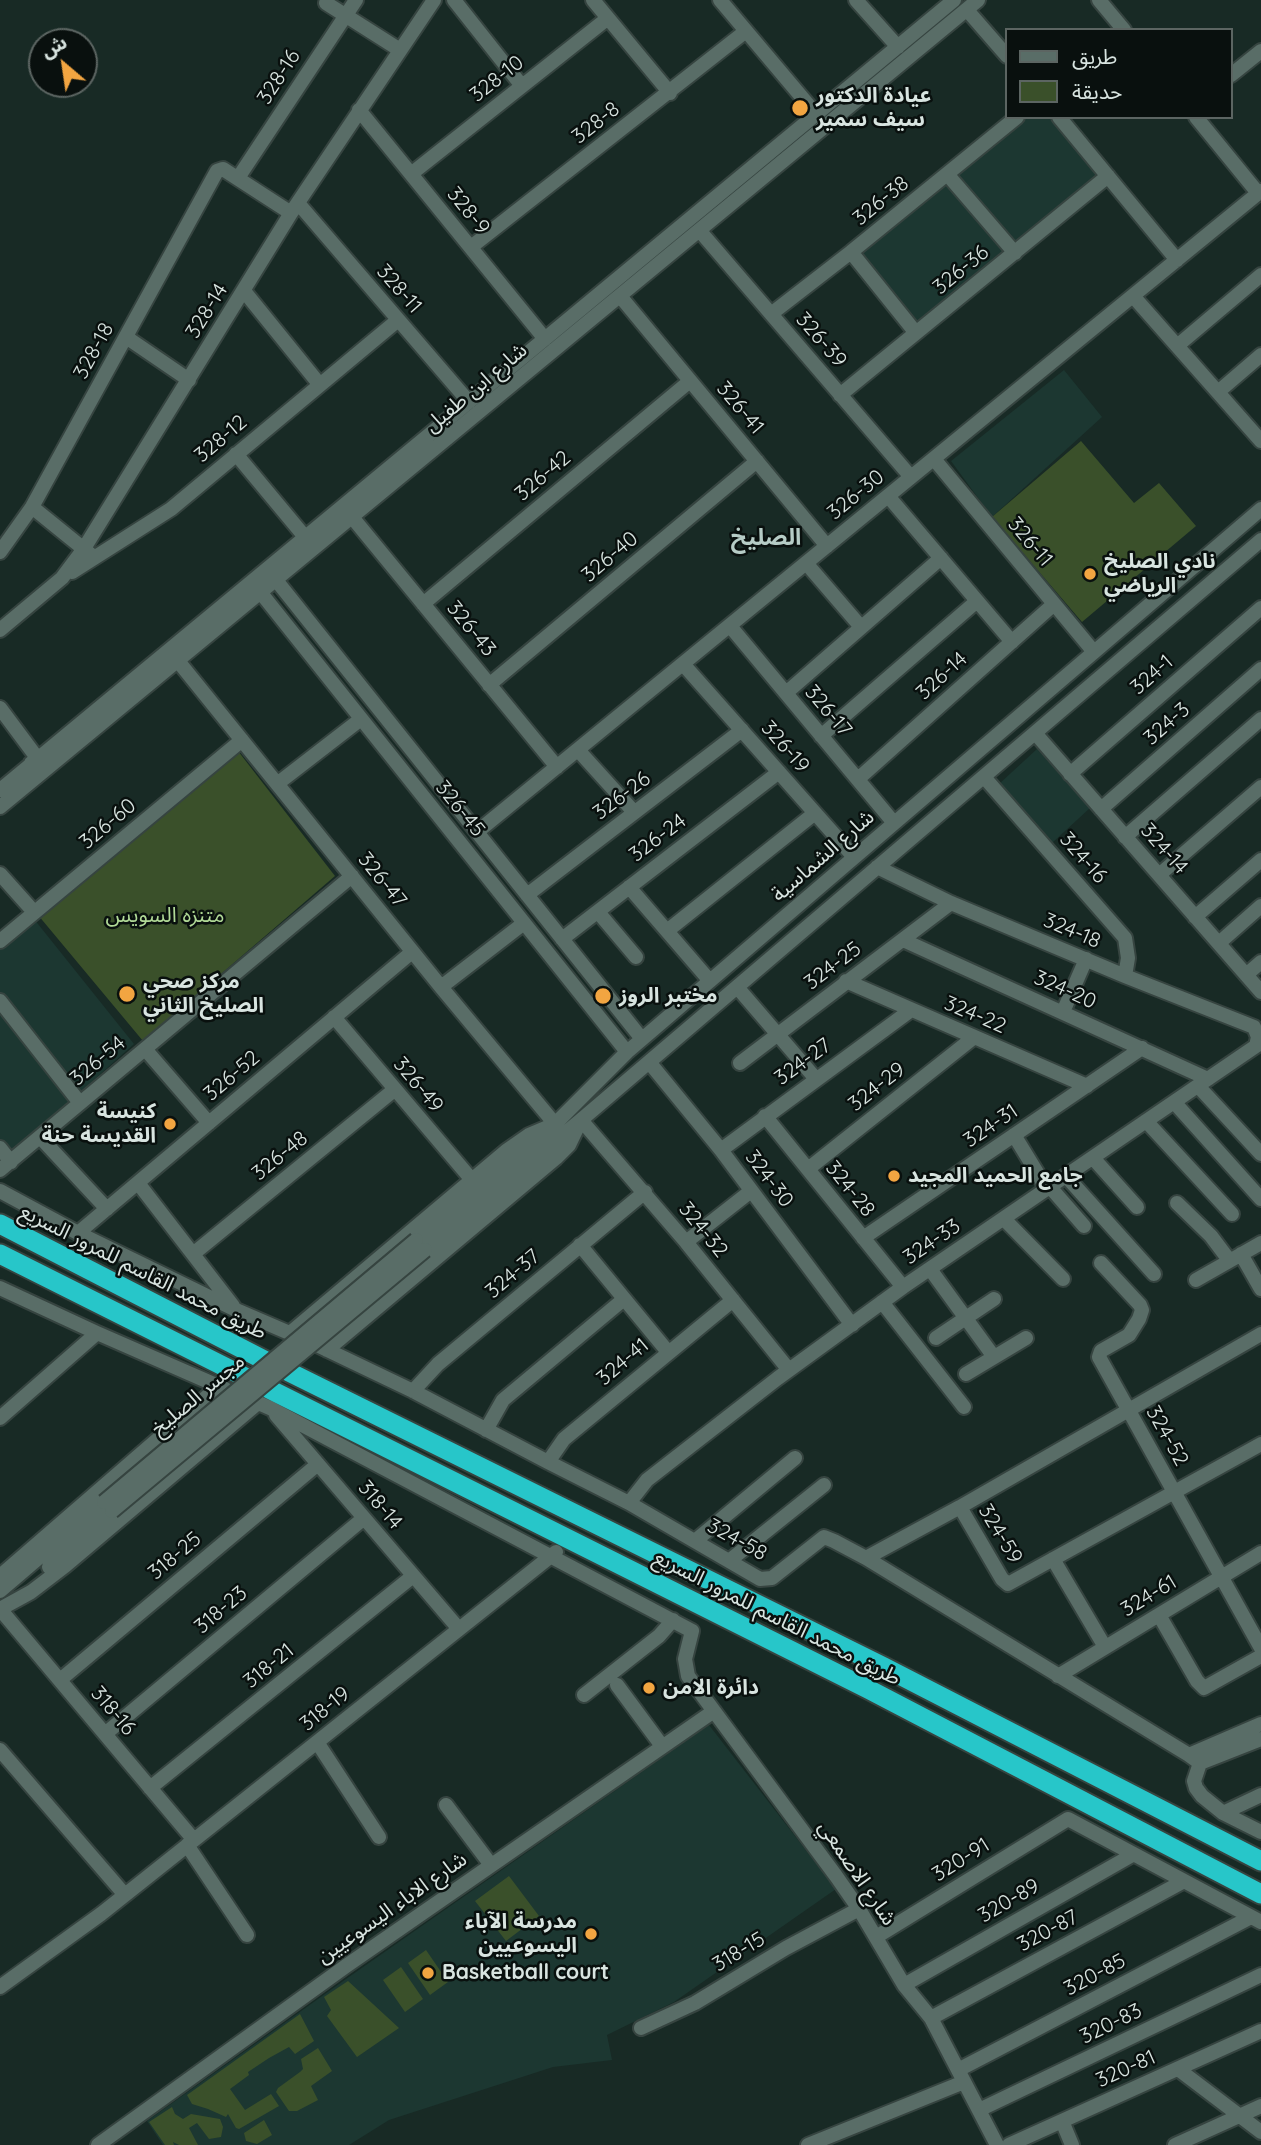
<!DOCTYPE html>
<meta charset="utf-8">
<style>
body{margin:0}
#map{position:relative;width:1261px;height:2145px;overflow:hidden;background:#182a25;font-family:Quicksand,"Noto Sans Arabic",sans-serif}
canvas{display:block}
.legend{position:absolute;left:1005px;top:28px;width:228px;height:91px;box-sizing:border-box;background:#09100e;border:2px solid #5c6562;margin:0;padding:9px 12px;list-style:none;font-size:21px;color:#d8e4e0}
.legend li{display:flex;align-items:center;gap:14px;height:35px}
.legend b{width:35px;border:2px solid #5c6562}
.north{position:absolute;left:28px;top:28px;width:70px;height:70px;box-sizing:border-box;background:#09100e;border:2px solid #5c6562;border-radius:50%;rotate:331deg;font-size:19px;font-weight:700;line-height:28px;text-align:center;color:#d8e4e0}
.north::after{content:'';display:block;margin:auto;width:24px;height:32px;background:#f2a541;clip-path:polygon(50% 0,100% 100%,50% 72%,0 100%)}
</style>
<div id="map">
<canvas width="1261" height="2145"></canvas>
<ul class="legend">
<li><b style="height:9px;background:#596d67"></b>طريق</li>
<li><b style="height:19px;background:#3a502a"></b>حديقة</li>
</ul>
<div class="north">ش</div>
</div>
<script>
const context = document.querySelector('canvas').getContext('2d');
context.lineJoin = 'round';
function paint(path, color) {
  context.fillStyle = color;
  context.fill(path, 'evenodd');
}
function shape(rows) {
  const path = new Path2D();
  for (const r of rows) {
    path.moveTo(r[0], r[1]);
    for (let i = 2; i < r.length; i += 2) path.lineTo(r[i], r[i + 1]);
  }
  return path;
}
function stroke(path, color, width, dash) {
  context.strokeStyle = color;
  context.lineWidth = width;
  context.lineCap = dash ? 'butt' : 'round';
  context.setLineDash(dash || []);
  context.stroke(path);
}
function write(font, color, halo, rows, align = 'center') {
  context.font = font + ' Quicksand,"Noto Sans Arabic",sans-serif';
  context.lineWidth = 5;
  context.setLineDash([]);
  context.textBaseline = 'middle';
  context.strokeStyle = halo;
  context.fillStyle = color;
  for (const [text, x, y, turn = 0] of rows) {
    context.save();
    context.translate(x, y);
    context.rotate((+turn || 0) * Math.PI / 180);
    context.textAlign = isNaN(turn) ? turn : align;
    if (halo) context.strokeText(text, 0, 0);
    context.fillText(text, 0, 0);
    context.restore();
  }
}
paint(shape([
 [1022,117,1051,117,1100,177,915,326,857,251],
 [1064,370,1102,417,992,517,951,461],
 [1037,749,1090,808,1052,843,999,784],
 [34,919,134,1044,11,1154,0,1140,0,947],
 [709,1725,836,1889,674,2002,607,2035,612,2060,553,2067,389,2120,349,2145,163,2145,147,2121,346,1979]
]), '#1c3731');
paint(shape([
 [1081,441,1134,503,1159,483,1196,526,1082,622,992,517],
 [238,751,335,876,143,1041,38,915],
 [509,1876,539,1916,506,1941,475,1901],
 [426,1950,448,1982,430,1995,408,1963],
 [401,1967,423,1999,405,2012,383,1980],
 [348,1981,399,2028,357,2057,327,2016,331,2010,324,1997],
 [300,2014,314,2041,295,2054,289,2047,269,2058,248,2072,249,2075,230,2089,245,2110,271,2094,279,2106,239,2129,236,2128,228,2114,226,2117,208,2109,192,2104,187,2095],
 [318,2048,332,2071,311,2086,318,2100,297,2111,289,2111,276,2092,278,2088,300,2072,303,2069,301,2059],
 [172,2107,175,2114,183,2119,191,2114,220,2119,223,2127,221,2137,209,2139,197,2123,189,2128,198,2145,179,2145,173,2142,174,2145,165,2145,149,2122],
 [264,2120,272,2135,257,2144,246,2141,244,2133]
]), '#3a502a');
const minor = shape([
 [454,0,522,86],
 [593,0,670,93],
 [720,0,816,114],
 [856,0,898,47],
 [1099,0,1124,30],
 [326,3,400,50],
 [967,10,1007,56],
 [1231,75,1261,51],
 [359,110,545,339],
 [1059,117,1177,260],
 [1196,117,1258,193],
 [411,174,608,18],
 [947,174,1015,253],
 [238,178,356,0],
 [298,203,469,402],
 [699,230,911,477],
 [471,247,746,31],
 [851,252,916,333],
 [244,291,320,385],
 [620,296,827,546],
 [1133,296,1261,441],
 [771,314,851,252,1017,117],
 [126,337,189,380],
 [1177,346,1261,275],
 [1218,392,1261,355],
 [840,395,1108,176],
 [236,454,305,537],
 [934,459,1094,652],
 [888,496,1012,642],
 [32,507,90,554],
 [352,517,557,767],
 [0,552,32,507,217,171,223,169,291,213],
 [806,563,861,627],
 [72,572,171,509,398,320],
 [276,580,642,1039],
 [261,593,627,1052],
 [423,604,690,381],
 [730,626,894,823],
 [0,630,62,578,83,550,291,213,434,0],
 [178,661,441,987,555,1124,529,1135,506,1151,290,1333],
 [683,664,854,857],
 [489,685,757,461],
 [786,693,941,558],
 [0,708,38,759,31,763],
 [1035,733,1261,992],
 [821,736,977,601],
 [578,750,634,812],
 [1070,774,1261,608],
 [984,777,1125,938,1128,958,1125,976],
 [858,779,1054,604],
 [277,784,361,719],
 [0,790,954,0],
 [0,807,978,0],
 [1101,809,1261,669],
 [477,832,1261,191],
 [1125,837,1261,719],
 [877,867,951,903,1125,976,1254,1027],
 [0,874,34,912],
 [1159,875,1261,787],
 [629,887,710,981],
 [527,895,742,730],
 [598,912,636,957],
 [1195,917,1261,860],
 [667,931,815,813],
 [562,939,779,772],
 [903,940,1208,1079],
 [0,941,242,740],
 [1219,943,1261,906],
 [1246,975,1261,962],
 [846,981,1087,1086],
 [441,987,524,923],
 [737,987,816,1079],
 [0,1001,80,1103],
 [1063,1012,1086,959],
 [334,1017,472,1180],
 [145,1049,209,1123],
 [649,1062,721,1150,852,1325],
 [740,1063,951,903],
 [1198,1086,1261,1154],
 [1174,1102,1261,1199],
 [765,1116,903,1287],
 [1146,1121,1232,1214],
 [1014,1135,1047,1189],
 [40,1137,107,1209],
 [0,1148,11,1162],
 [721,1150,911,1010],
 [1093,1158,1137,1207],
 [808,1169,973,1038],
 [0,1170,352,876],
 [1066,1176,1154,1274],
 [138,1183,233,1306],
 [1050,1187,1084,1226],
 [0,1191,78,1233,236,1310,294,1335],
 [1177,1203,1211,1236,1229,1260],
 [1004,1219,1063,1279],
 [78,1233,412,952],
 [863,1238,1142,1048],
 [416,1240,555,1124,627,1052,1261,509],
 [686,1242,751,1191],
 [580,1245,668,1352],
 [425,1250,581,1120,1261,540],
 [193,1254,394,1090],
 [1241,1254,1261,1289],
 [1101,1263,1140,1305,1142,1310,1139,1319,1129,1335,1101,1351,1099,1357,1261,1648],
 [930,1269,994,1357],
 [1196,1280,1261,1243],
 [0,1288,97,1333,225,1389],
 [882,1302,964,1407],
 [1261,1334,960,1507,1002,1579,1008,1584,1261,1444],
 [936,1338,994,1299],
 [319,1346,413,1391,548,1462,629,1503,760,1579,772,1578,824,1537,834,1541,866,1558,1189,1755,1200,1763,1194,1781,1196,1788,1202,1796,1223,1813,1261,1832],
 [327,1350,556,1158,569,1145,581,1120,686,1242,789,1370],
 [966,1374,1026,1338],
 [413,1391,438,1364,645,1192],
 [254,1401,270,1408,692,1631,685,1659,688,1676,836,1876,859,1909,904,1985,931,2018,997,2145],
 [276,1415,459,1629],
 [0,1418,97,1333],
 [486,1430,503,1400,624,1299],
 [548,1462,564,1439,733,1300],
 [629,1503,647,1480,778,1378,903,1287,1256,1046,1258,1037,1254,1027],
 [695,1541,795,1458],
 [866,1558,960,1507],
 [1053,1559,1105,1647],
 [729,1561,824,1485],
 [49,1567,112,1511],
 [0,1576,219,1386],
 [0,1591,104,1502],
 [0,1609,31,1592,65,1566,258,1403],
 [0,1609,194,1840],
 [1159,1615,1197,1681,1204,1688,1261,1656],
 [1058,1676,1261,1553],
 [60,1680,318,1464],
 [617,1685,662,1746],
 [584,1695,659,1636,673,1620],
 [105,1734,364,1518],
 [317,1742,379,1837],
 [0,1750,125,1895],
 [1189,1755,1261,1724],
 [1200,1763,1261,1739],
 [150,1788,413,1576],
 [446,1805,491,1865],
 [1223,1813,1261,1795],
 [187,1845,247,1935],
 [876,1937,1068,1819,1261,1922],
 [904,1985,1134,1854],
 [0,1987,101,1914,556,1552],
 [931,2018,1184,1881],
 [641,2028,695,2003,786,1948,859,1909],
 [1178,2069,1261,2132],
 [958,2070,1251,1917],
 [979,2110,1261,1975],
 [1062,2121,1072,2145],
 [98,2145,346,1966,714,1711],
 [808,2145,964,2082],
 [1009,2145,1261,2031],
 [1175,2145,1261,2106]
]);
const highway = shape([
 [0,1224,264,1360],
 [0,1254,245,1377],
 [289,1372,884,1667,1261,1861],
 [269,1389,868,1689,1261,1894]
]);
stroke(minor, '#364440', 18);
stroke(highway, '#364440', 23);
stroke(minor, '#596d67', 14);
stroke(highway, '#27c6c9', 19);
const minorBridge = shape([
 [104,1502,416,1240],
 [112,1511,425,1250]
]);
stroke(minorBridge, '#364440', 18, []);
stroke(minorBridge, '#596d67', 14);
for (const [x, y, r, color] of [
 [800,108,9,"#f2a541"],
 [1090,574,7,"#f2a541"],
 [127,994,9,"#f2a541"],
 [603,996,9,"#f2a541"],
 [170,1124,7,"#f2a541"],
 [894,1176,7,"#f2a541"],
 [649,1688,7,"#f2a541"],
 [591,1934,7,"#f2a541"],
 [428,1973,7,"#f2a541"]
]) {
  const dot = new Path2D();
  dot.arc(x, y, r, 0, 2 * Math.PI);
  context.fillStyle = color;
  context.fill(dot);
  stroke(dot, '#09100e', 2.5);
}
write('21px', '#d8e4e0', '#09100e', [
 ["328-16",279,77,-57],
 ["328-10",497,79,-38],
 ["328-8",596,123,-38],
 ["326-38",881,201,-39],
 ["328-9",468,211,51],
 ["326-36",961,270,-39],
 ["328-11",399,289,49],
 ["328-14",207,311,-58],
 ["326-39",821,340,49],
 ["328-18",94,351,-61],
 ["شارع ابن طفيل",476,388,-40],
 ["326-41",740,408,50],
 ["328-12",221,439,-40],
 ["326-42",543,476,-40],
 ["326-30",856,495,-39],
 ["326-11",1030,542,50],
 ["326-40",610,557,-40],
 ["326-43",471,629,51],
 ["324-1",1152,675,-41],
 ["326-14",942,676,-42],
 ["326-17",828,711,50],
 ["324-3",1167,724,-41],
 ["326-19",785,747,49],
 ["326-26",622,796,-37],
 ["326-45",460,809,51],
 ["326-60",108,824,-40],
 ["326-24",658,838,-37],
 ["324-14",1164,849,49],
 ["شارع الشماسية",823,856,-41],
 ["324-16",1083,858,49],
 ["326-47",382,880,51],
 ["324-18",1072,931,23],
 ["324-25",833,966,-37],
 ["324-20",1065,990,24],
 ["324-22",975,1015,23],
 ["326-54",98,1061,-40],
 ["324-27",803,1062,-36],
 ["326-52",232,1076,-40],
 ["326-49",418,1085,50],
 ["324-29",877,1087,-38],
 ["324-31",991,1126,-34],
 ["326-48",280,1156,-39],
 ["324-30",769,1179,53],
 ["324-28",850,1189,51],
 ["324-32",703,1230,51],
 ["324-33",932,1242,-34],
 ["طريق محمد القاسم للمرور السريع",143,1272,27],
 ["324-37",513,1274,-40],
 ["324-41",623,1362,-40],
 ["مجسر الصليخ",198,1395,-40],
 ["324-52",1167,1436,61],
 ["318-14",380,1505,50],
 ["324-59",1000,1534,59],
 ["324-58",737,1540,29],
 ["318-25",175,1556,-40],
 ["324-61",1149,1596,-31],
 ["318-23",221,1610,-40],
 ["طريق محمد القاسم للمرور السريع",777,1618,27],
 ["318-21",269,1666,-39],
 ["318-19",325,1709,-39],
 ["318-16",113,1711,50],
 ["320-91",961,1860,-32],
 ["شارع الاصمعي",857,1873,56],
 ["320-89",1009,1901,-30],
 ["شارع الاباء اليسوعيين",392,1908,-35],
 ["320-87",1048,1931,-28],
 ["318-15",739,1952,-31],
 ["320-85",1095,1975,-28],
 ["320-83",1111,2024,-26],
 ["320-81",1126,2069,-24]
]);
write('bold 21px', '#d8e4e0', '#09100e', [
 ["عيادة الدكتور",816,96],
 ["سيف سمير",816,120],
 ["نادي الصليخ",1104,562],
 ["الرياضي",1104,586],
 ["مركز صحي",143,982],
 ["الصليخ الثاني",143,1006],
 ["مختبر الروز",619,996],
 ["كنيسة",156,1112,"right"],
 ["القديسة حنة",156,1136,"right"],
 ["جامع الحميد المجيد",908,1176],
 ["دائرة الامن",663,1688],
 ["مدرسة الآباء",577,1922,"right"],
 ["اليسوعيين",577,1946,"right"],
 ["Basketball court",442,1973]
], 'left');
write('21px', '#b1da97', '#09100e', [
 ["متنزه السويس",165,916]
]);
write('bold 23px', '#b6ccc6', '#09100e', [
 ["الصليخ",766,538]
]);
</script>
